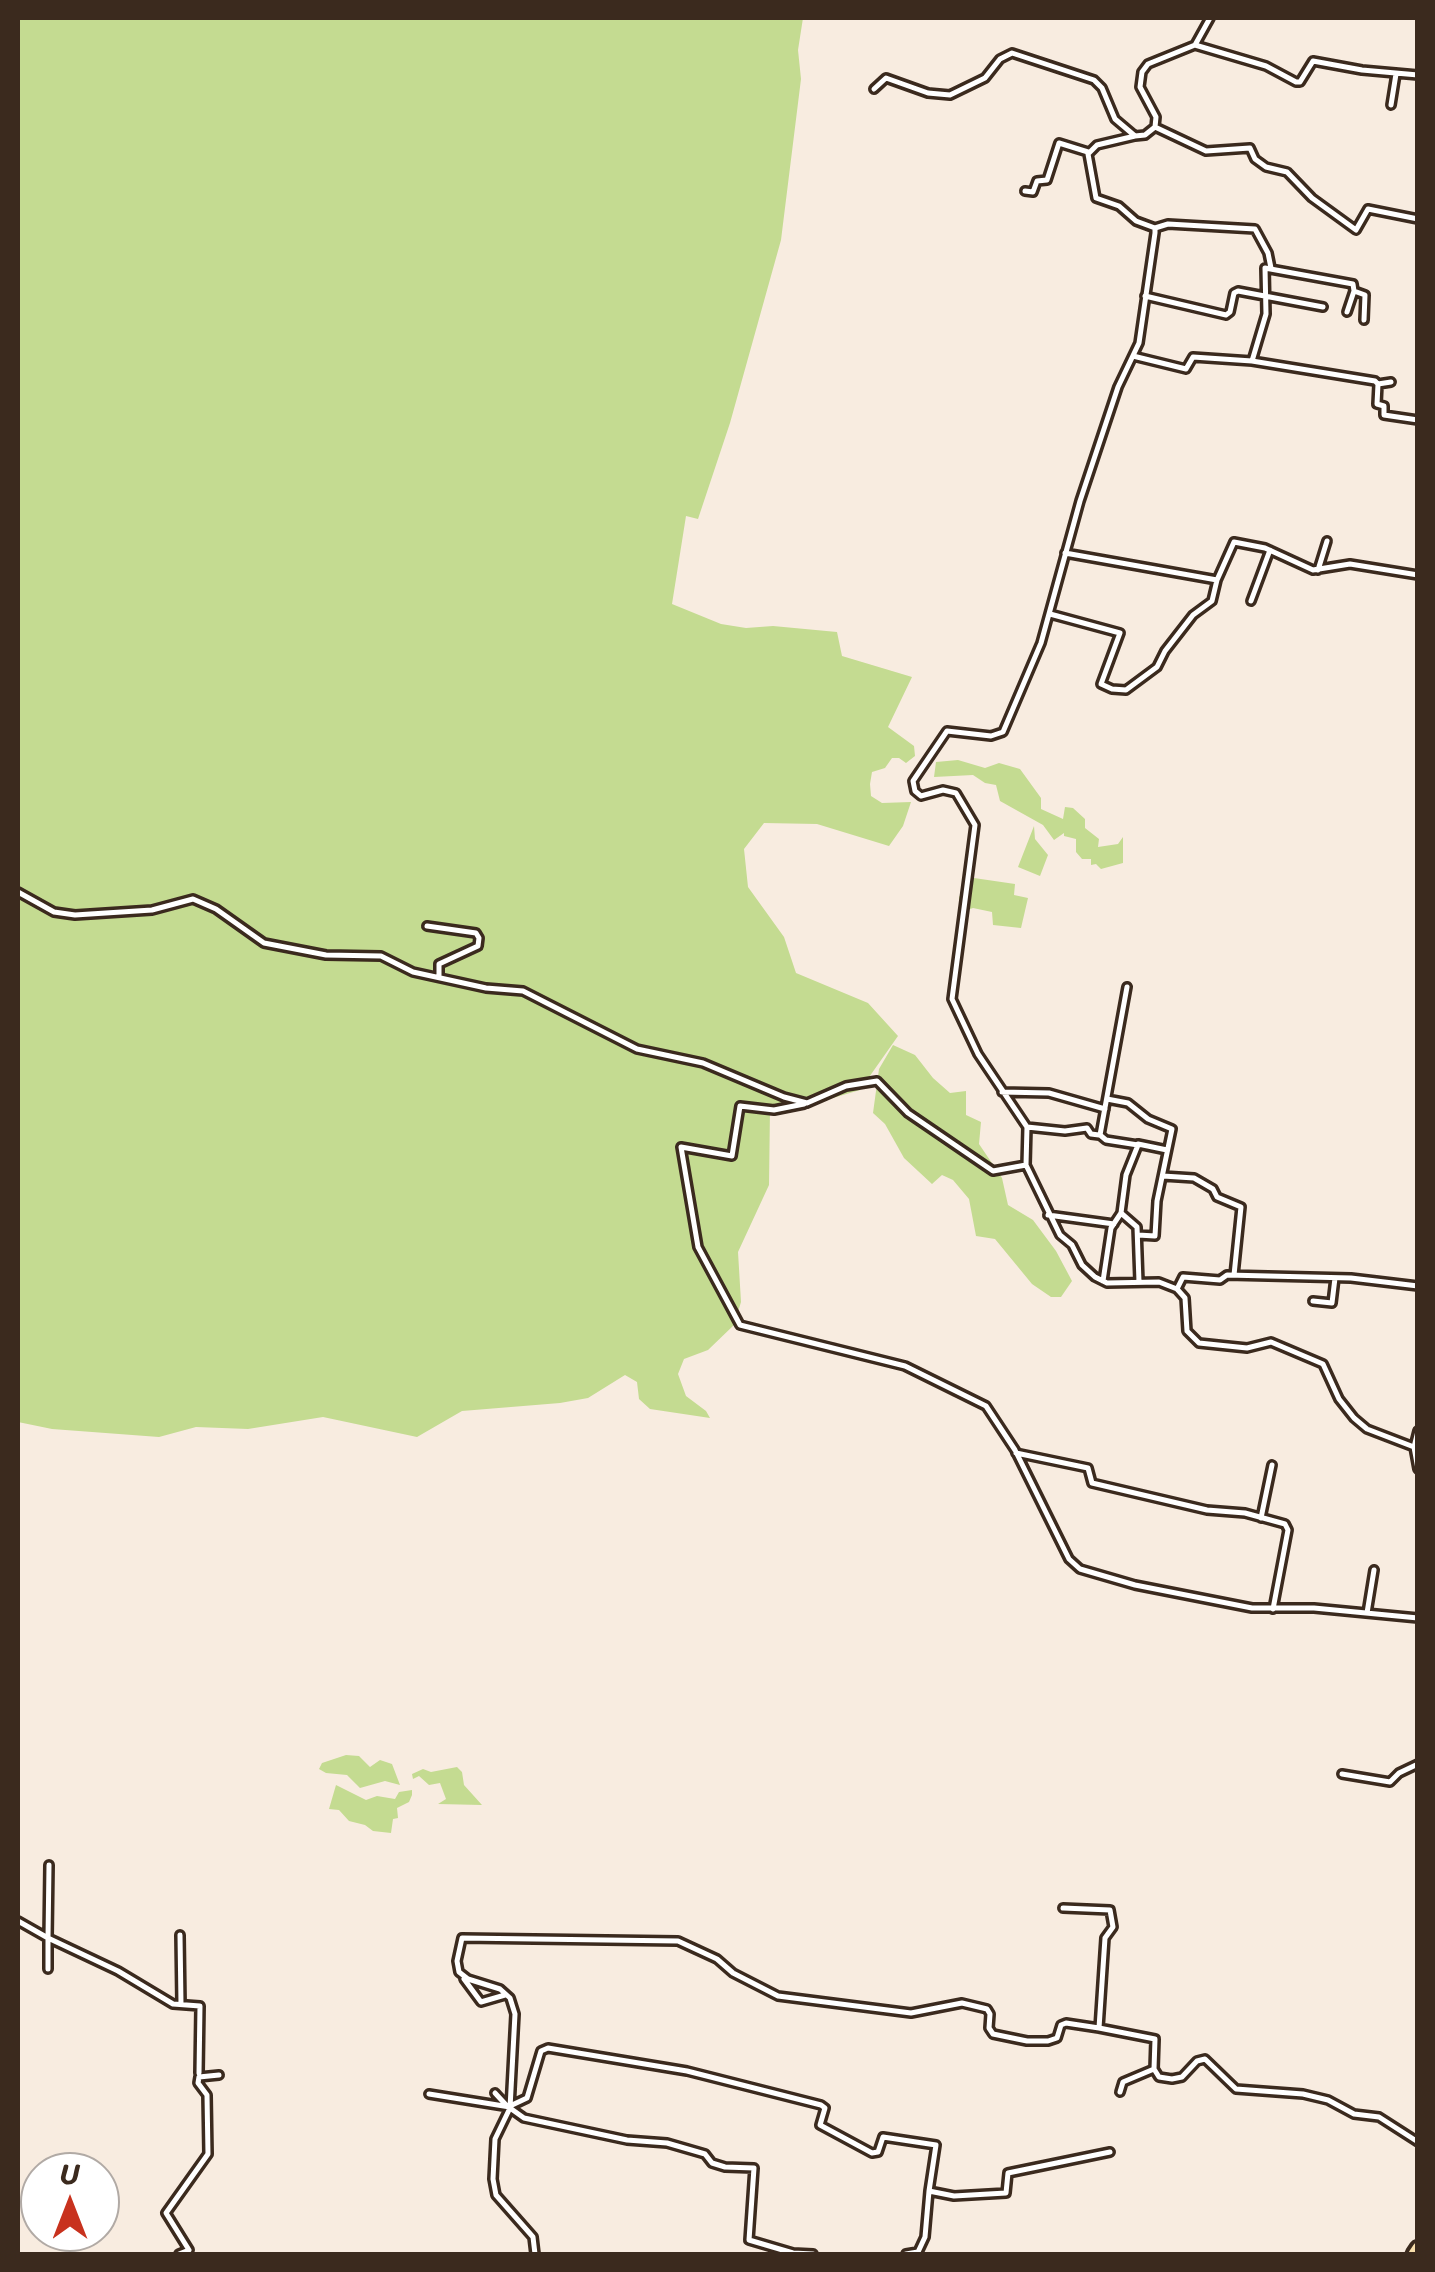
<!DOCTYPE html>
<style>
body{margin:0}
#map{position:relative;width:1435px;height:2272px;overflow:hidden;background:#f8ece0;font-family:Sriracha,sans-serif}
canvas{display:block}
.frame{position:absolute;inset:0;border:20px solid #3b2a1e;pointer-events:none}
.north{position:absolute;left:20px;top:2152px;width:100px;height:100px;box-sizing:border-box;background:#fff;border:2px solid #b1aaa5;border-radius:50%;rotate:0deg;font-size:28px;font-weight:700;line-height:40px;text-align:center;color:#3b2a1e}
.north::after{content:'';display:block;margin:auto;width:35px;height:45px;background:#c8321e;clip-path:polygon(50% 0,100% 100%,50% 72%,0 100%)}
</style>
<div id="map">
<canvas width="1435" height="2272"></canvas>
<div class="frame"></div>
<div class="north">U</div>
</div>
<script>
const context = document.querySelector('canvas').getContext('2d');
context.lineJoin = 'round';
function paint(path, color) {
  context.fillStyle = color;
  context.fill(path, 'evenodd');
}
function shape(rows) {
  const path = new Path2D();
  for (const r of rows) {
    path.moveTo(r[0], r[1]);
    for (let i = 2; i < r.length; i += 2) path.lineTo(r[i], r[i + 1]);
  }
  return path;
}
function stroke(path, color, width, dash) {
  context.strokeStyle = color;
  context.lineWidth = width;
  context.lineCap = dash ? 'butt' : 'round';
  context.setLineDash(dash || []);
  context.stroke(path);
}
paint(shape([
 [18,18,803,18,798,50,801,79,781,240,730,423,698,519,686,516,672,604,721,624,746,628,773,626,837,632,842,656,912,677,888,727,914,746,915,756,906,763,899,758,892,758,885,768,872,772,870,784,871,796,882,803,911,802,903,826,889,846,817,824,764,823,744,849,748,887,784,937,796,973,868,1003,898,1036,860,1090,826,1100,770,1109,769,1185,738,1252,741,1302,734,1325,708,1350,684,1359,678,1374,686,1396,706,1411,710,1418,650,1409,639,1399,637,1382,625,1375,588,1398,560,1403,462,1411,417,1437,323,1417,248,1429,196,1427,159,1437,52,1429,18,1422],
 [958,760,985,768,999,763,1020,769,1041,798,1041,809,1063,819,1065,807,1073,808,1085,819,1085,828,1099,839,1098,847,1118,844,1123,837,1123,863,1101,869,1096,864,1091,865,1091,859,1082,859,1076,852,1076,839,1064,836,1064,833,1054,840,1043,825,1000,801,996,785,985,783,973,775,934,777,936,762],
 [1034,826,1035,839,1048,855,1040,876,1018,867],
 [974,878,1015,884,1014,895,1028,898,1021,928,993,925,992,912,973,908,959,913,959,897],
 [893,1045,915,1055,933,1078,950,1093,966,1091,966,1115,981,1122,979,1144,1002,1178,1008,1205,1033,1220,1056,1251,1072,1281,1061,1297,1051,1297,1032,1284,995,1239,976,1236,969,1199,953,1180,942,1175,932,1184,904,1158,885,1124,873,1113,879,1069],
 [346,1755,359,1756,370,1767,380,1760,392,1764,400,1785,385,1781,360,1788,347,1775,326,1773,319,1769,322,1763],
 [457,1767,462,1772,464,1785,482,1805,438,1804,446,1799,440,1783,429,1785,419,1776,413,1779,412,1774,423,1769,431,1772],
 [336,1785,366,1800,377,1796,395,1799,399,1792,412,1790,412,1795,409,1802,397,1808,398,1818,393,1819,391,1833,373,1831,365,1825,349,1821,339,1810,329,1809]
]), '#c4db91');
const minor = shape([
 [1195,45,1266,66,1296,82,1300,82,1313,61,1362,70,1418,75],
 [874,89,886,78,928,93,950,95,985,78,1000,59,1012,53,1094,80,1102,88,1115,119,1135,136,1145,135,1155,127,1156,117,1140,87,1142,72,1148,64,1195,45,1210,18],
 [1391,105,1396,74],
 [1155,127,1206,151,1250,148,1255,159,1266,167,1287,172,1312,198,1356,230,1368,209,1418,219],
 [1025,191,1033,192,1037,181,1047,180,1059,143,1088,152],
 [1155,228,1168,224,1255,229,1268,253,1271,268],
 [1145,296,1226,315,1230,312,1234,293,1238,291,1323,307],
 [1347,312,1354,291],
 [1133,356,1186,369,1193,357,1252,361,1375,381,1378,384,1377,404,1384,406,1384,415,1418,420],
 [1252,361,1266,314,1265,268,1353,284,1354,291,1365,295,1364,320],
 [1378,384,1391,382],
 [1065,553,1217,580,1234,542,1265,548,1313,570,1350,564,1418,575],
 [1318,570,1327,541],
 [1251,601,1270,550],
 [1050,614,1120,633,1101,684,1112,689,1126,690,1157,667,1165,651,1193,615,1212,601,1217,580],
 [18,892,54,912,75,915,152,910,193,899,216,909,264,943,326,955,381,956,413,972,486,988,523,991,637,1049,703,1063,784,1097,807,1103,846,1086,877,1081,908,1113,993,1171,1026,1165,1060,1235,1072,1245,1082,1265,1095,1277,1107,1283,1159,1282,1177,1289,1185,1298,1187,1331,1199,1343,1247,1348,1271,1342,1323,1364,1339,1399,1354,1418,1367,1429,1414,1447,1418,1469],
 [427,926,476,933,479,938,478,946,439,964,439,976],
 [1127,987,1100,1135,1106,1140,1138,1145,1126,1175,1121,1213,1137,1227,1139,1282],
 [1002,1092,1049,1093,1105,1109],
 [1107,1099,1128,1103,1148,1119,1172,1129,1157,1201,1155,1236,1138,1235],
 [804,1104,774,1110,740,1106,732,1156,681,1147,698,1247,740,1325,905,1366,986,1406,1015,1450,1069,1559,1080,1569,1135,1585,1252,1608,1314,1608,1418,1618],
 [1027,1127,1065,1131,1087,1128,1091,1134,1099,1135],
 [1138,1144,1167,1150],
 [1026,1165,1027,1127,978,1054,952,999,975,825,956,793,943,790,921,796,915,791,913,781,947,731,991,736,1003,732,1041,643,1080,501,1118,387,1139,343,1155,233,1155,228,1136,221,1119,206,1096,198,1088,154,1097,145,1135,136],
 [1163,1176,1194,1178,1213,1189,1217,1197,1241,1207,1234,1275],
 [1048,1215,1114,1224],
 [1103,1281,1111,1228,1121,1213],
 [1177,1289,1183,1277,1220,1280,1227,1275,1351,1278,1418,1286],
 [1313,1301,1332,1303,1335,1278],
 [1414,1447,1418,1431],
 [1016,1453,1088,1468,1092,1483,1207,1510,1245,1513,1285,1524,1288,1530,1273,1609],
 [1261,1518,1272,1465],
 [1367,1613,1374,1570],
 [1342,1774,1390,1782,1399,1773,1418,1764],
 [18,1921,48,1938,49,1865],
 [180,1935,181,2004],
 [48,1969,48,1938,118,1971,173,2004,200,2006,199,2073],
 [464,1979,481,2002,505,1995],
 [1099,2028,1155,2039,1154,2069,1159,2077,1172,2079,1182,2077,1197,2061,1205,2059,1236,2089,1303,2094,1328,2100,1354,2114,1379,2117,1418,2142],
 [1120,2092,1123,2082,1154,2069],
 [495,2093,507,2106],
 [429,2094,510,2107],
 [510,2106,527,2098,541,2051,548,2048,687,2071,821,2105,825,2108,820,2125,872,2153,878,2152,883,2137,936,2145,929,2191,954,2196,1006,2193,1008,2173,1110,2152],
 [510,2108,524,2118,627,2140,667,2143,705,2154,712,2163,725,2167,754,2168,749,2240,793,2253,813,2254],
 [179,2254,189,2250,166,2213,208,2154,207,2095,198,2083,199,2077,219,2075],
 [535,2254,533,2237,496,2195,493,2179,495,2139,510,2108,515,2014,510,1998,500,1989,468,1979,459,1972,457,1961,462,1938,678,1941,717,1959,733,1973,778,1996,911,2013,962,2003,987,2009,990,2014,989,2028,993,2034,1027,2041,1048,2041,1057,2038,1061,2025,1066,2023,1099,2028,1105,1938,1113,1927,1110,1910,1063,1908],
 [906,2254,918,2252,925,2237,929,2191]
]);
const primary = shape([
 [1414,2254,1418,2248]
]);
stroke(minor, '#3b2a1e', 12);
stroke(primary, '#3b2a1e', 19);
stroke(minor, '#fff', 5);
stroke(primary, '#f8deab', 11);
</script>
